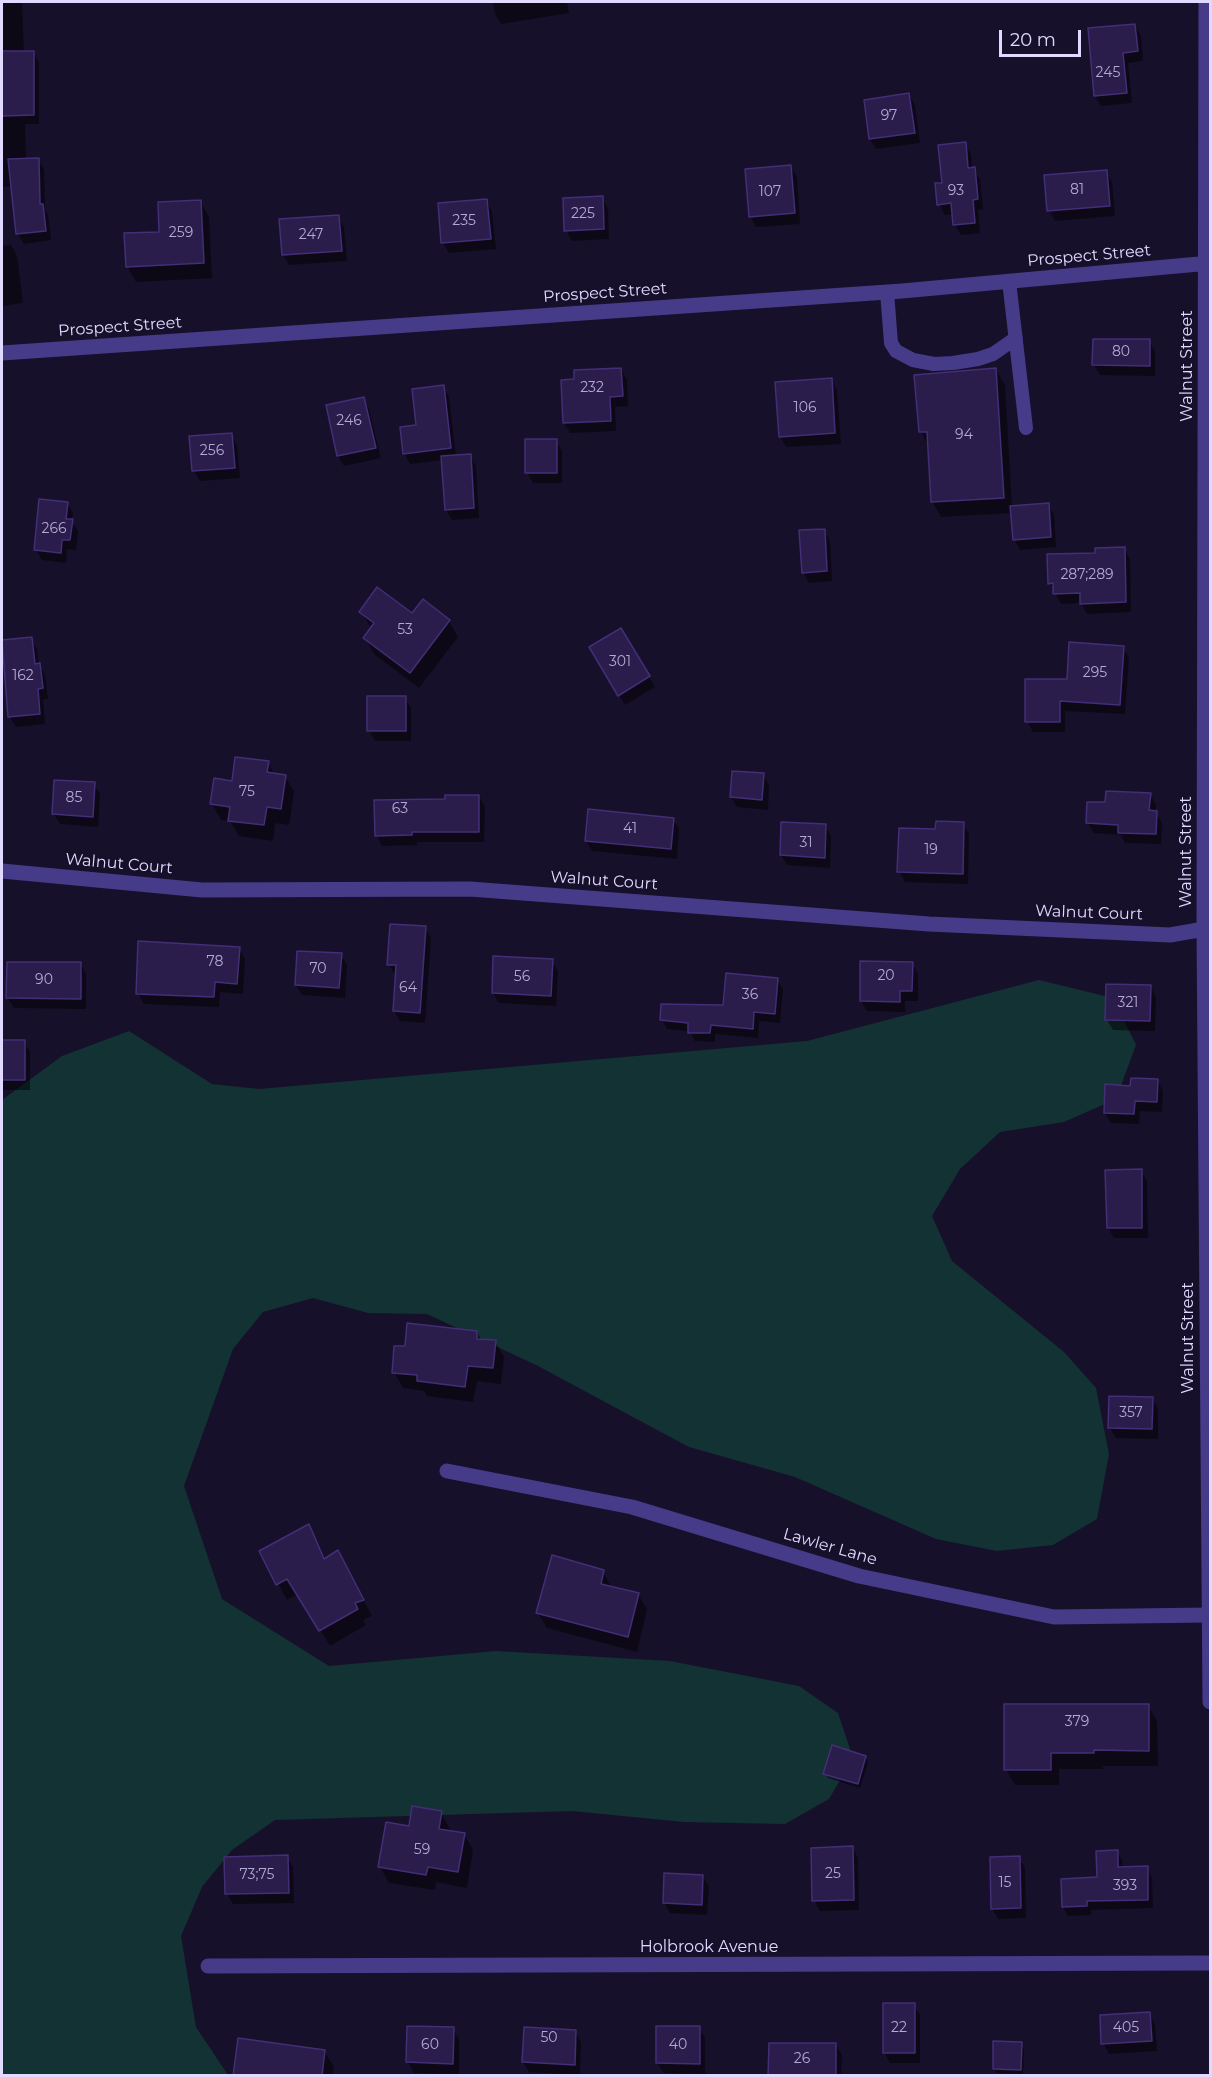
<!DOCTYPE html>
<style>
body{margin:0}
#map{position:relative;width:1212px;height:2077px;overflow:hidden;background:#17102a;font-family:Montserrat,sans-serif}
canvas{display:block}
.frame{position:absolute;inset:0;border:3px solid #e1d9ff;pointer-events:none}
.scale{position:absolute;left:999px;top:30px;width:82px;height:27px;box-sizing:border-box;border:3px solid #e1d9ff;border-top:0;padding-left:8px;font-size:18px;line-height:21px;white-space:nowrap;color:#e1d9ff;-webkit-text-stroke:4px #17102a;paint-order:stroke}
</style>
<div id="map">
<canvas width="1212" height="2077"></canvas>
<div class="frame"></div>
<div class="scale">20 m</div>
</div>
<script>
const context = document.querySelector('canvas').getContext('2d');
context.lineJoin = 'round';
function paint(path, color) {
  context.fillStyle = color;
  context.fill(path, 'evenodd');
}
function shape(rows) {
  const path = new Path2D();
  for (const r of rows) {
    path.moveTo(r[0], r[1]);
    for (let i = 2; i < r.length; i += 2) path.lineTo(r[i], r[i + 1]);
  }
  return path;
}
function stroke(path, color, width, dash) {
  context.strokeStyle = color;
  context.lineWidth = width;
  context.lineCap = dash ? 'butt' : 'round';
  context.setLineDash(dash || []);
  context.stroke(path);
}
function write(font, color, halo, rows, align = 'center') {
  context.font = font + ' Montserrat,sans-serif';
  context.lineWidth = 4.5;
  context.setLineDash([]);
  context.textBaseline = 'middle';
  context.strokeStyle = halo;
  context.fillStyle = color;
  for (const [text, x, y, turn = 0] of rows) {
    context.save();
    context.translate(x, y);
    context.rotate((+turn || 0) * Math.PI / 180);
    context.textAlign = isNaN(turn) ? turn : align;
    if (halo) context.strokeText(text, 0, 0);
    context.fillText(text, 0, 0);
    context.restore();
  }
}
paint(shape([
 [1039,980,1113,998,1136,1045,1116,1099,1064,1122,1000,1132,960,1169,932,1216,952,1261,1064,1352,1096,1388,1109,1454,1097,1519,1053,1545,997,1551,936,1539,795,1477,689,1447,536,1365,427,1314,368,1313,313,1298,263,1312,233,1349,184,1486,222,1599,329,1666,496,1651,670,1661,799,1686,838,1713,853,1758,829,1799,785,1824,684,1822,572,1811,275,1820,232,1850,202,1887,181,1936,196,2027,228,2075,2,2075,2,1100,62,1056,129,1031,212,1084,259,1089,807,1041]
]), '#133234');
paint(shape([
 [2,2,22,2,24,52,33,52,39,62,39,124,25,124,26,160,38,160,44,169,45,209,48,215,51,240,24,244,18,234,12,186,2,187],
 [493,2,567,2,569,13,501,24,495,14],
 [1135,25,1141,36,1143,61,1128,63,1132,103,1101,106,1095,96],
 [909,95,915,105,920,143,876,149,870,139],
 [965,144,971,154,972,169,980,179,983,209,978,210,980,233,961,235,955,225,954,214,945,215,939,204,944,184],
 [791,167,797,177,800,224,756,227,750,216],
 [1106,171,1112,182,1115,216,1055,221,1049,210],
 [602,198,608,208,609,239,572,241,566,230],
 [486,200,492,211,496,249,449,253,443,243],
 [200,201,209,217,212,278,136,282,127,266,160,233],
 [338,217,344,227,347,261,289,265,283,255],
 [11,245,17,256,23,303,2,306,2,246],
 [1149,341,1155,351,1155,376,1100,375,1094,365],
 [621,369,627,380,628,406,615,407,616,431,570,433,564,423,576,381],
 [996,370,1005,385,1012,507,1048,505,1054,515,1056,547,1020,550,1014,539,1012,513,941,517,932,501,929,447,921,432],
 [831,380,837,390,841,444,786,447,780,436],
 [443,387,449,397,456,457,470,456,476,466,479,518,452,520,446,510,443,460,410,464,404,453,418,427],
 [363,399,369,409,381,458,344,466,338,456,327,407],
 [231,435,237,445,240,478,200,481,194,471],
 [556,441,562,451,562,483,533,483,527,472],
 [67,503,73,513,72,522,78,531,76,550,67,549,66,563,42,560,36,550],
 [824,530,830,541,832,581,809,583,803,572],
 [1124,548,1130,559,1131,612,1087,614,1081,603,1061,604,1050,583,1097,555],
 [361,612,412,616,449,621,458,637,419,688,374,654,365,638,372,629],
 [621,630,655,687,625,705,591,648],
 [31,639,37,649,39,664,45,675,48,699,43,699,45,724,16,727,10,717],
 [1123,647,1129,658,1125,714,1065,711,1065,732,1033,732,1027,721],
 [405,697,411,708,411,741,375,741,369,730],
 [268,763,275,775,285,776,294,792,289,825,275,823,273,841,239,836,230,821,221,820,212,804,233,782],
 [763,775,769,785,768,810,737,807,731,797],
 [94,784,100,794,98,827,60,824,54,814],
 [1150,794,1156,805,1155,811,1162,823,1161,844,1125,843,1121,835,1094,833,1088,823,1106,804],
 [479,796,485,807,484,842,417,842,417,845,382,846,376,835,446,801],
 [673,819,679,829,677,859,592,851,586,841],
 [963,824,969,834,968,884,905,882,899,871,937,830],
 [825,826,831,836,830,868,787,865,781,855],
 [425,928,431,938,425,1023,400,1021,394,1011,397,975,395,975,389,964],
 [239,949,245,959,243,994,220,992,219,1007,144,1004,138,994],
 [341,955,347,965,345,998,302,995,296,985],
 [552,961,558,971,556,1006,499,1003,493,993],
 [80,963,86,974,86,1009,14,1008,8,998],
 [912,963,918,974,918,1001,905,1001,905,1012,867,1011,861,1001],
 [777,980,783,989,780,1023,759,1021,758,1038,715,1034,715,1042,695,1041,689,1031,667,1029,662,1020,724,1006],
 [1150,986,1156,997,1155,1031,1113,1030,1107,1020],
 [2,1042,24,1042,30,1052,30,1090,2,1090],
 [1157,1080,1163,1091,1162,1112,1140,1111,1139,1124,1111,1123,1105,1113,1132,1087],
 [1141,1171,1147,1181,1148,1238,1114,1238,1108,1228],
 [477,1332,482,1341,495,1342,504,1357,501,1384,477,1381,473,1402,427,1396,424,1391,403,1388,394,1372],
 [1152,1398,1158,1409,1158,1439,1116,1438,1110,1428],
 [308,1526,325,1560,346,1568,372,1616,363,1620,366,1625,330,1646,298,1594,287,1600,261,1551],
 [603,1572,612,1588,638,1594,647,1610,637,1652,547,1628,538,1613],
 [1148,1705,1157,1721,1158,1766,1103,1766,1103,1769,1059,1769,1059,1785,1015,1785,1006,1769],
 [865,1757,868,1762,860,1788,828,1778,825,1773],
 [441,1813,450,1829,450,1832,464,1834,473,1850,467,1888,436,1882,435,1890,389,1883,380,1867,410,1828],
 [852,1848,858,1858,859,1910,820,1911,814,1900],
 [1117,1851,1122,1860,1123,1869,1147,1868,1152,1877,1153,1908,1091,1910,1091,1915,1068,1916,1063,1907,1099,1879],
 [287,1857,293,1867,294,1903,233,1904,227,1894],
 [1019,1858,1025,1868,1026,1918,998,1919,992,1909],
 [703,1876,709,1887,707,1915,670,1913,664,1902],
 [914,2005,920,2015,920,2063,890,2063,884,2052],
 [1149,2014,1155,2024,1157,2051,1109,2054,1103,2043],
 [699,2028,705,2038,705,2074,664,2073,657,2063],
 [453,2029,459,2039,459,2074,414,2073,408,2062],
 [575,2031,581,2042,580,2075,529,2072,523,2062],
 [1021,2044,1024,2049,1023,2074,997,2073,994,2069],
 [836,2045,842,2055,841,2076,770,2076],
 [324,2051,334,2067,332,2076,234,2076]
]), '#0007');
const building = shape([
 [1135,24,1138,51,1123,53,1127,93,1094,96,1088,28,1135,24],
 [2,51,34,51,34,115,2,116,2,51],
 [909,93,915,133,869,139,864,100,909,93],
 [966,142,968,168,975,167,978,199,973,200,975,223,953,225,951,203,937,205,935,183,942,183,938,145,966,142],
 [39,158,40,204,43,204,46,231,16,234,8,159,39,158],
 [791,165,795,213,749,217,745,169,791,165],
 [1107,170,1110,206,1047,211,1044,175,1107,170],
 [603,196,604,229,564,231,563,198,603,196],
 [487,199,491,239,441,243,438,203,487,199],
 [201,200,204,263,126,267,124,233,159,232,158,202,201,200],
 [339,215,342,251,282,255,279,219,339,215],
 [1093,339,1150,339,1150,366,1092,365,1093,339],
 [621,368,623,396,610,397,611,421,563,423,561,380,574,379,574,370,621,368],
 [996,368,1004,498,931,502,927,432,919,432,914,375,996,368],
 [832,378,835,433,779,437,775,382,832,378],
 [444,385,451,448,403,454,400,427,416,425,412,389,444,385],
 [364,397,376,448,337,456,326,405,364,397],
 [232,433,235,468,192,471,189,436,232,433],
 [525,439,557,439,557,473,525,473,525,439],
 [471,454,474,508,445,510,441,456,471,454],
 [39,499,68,502,66,519,73,519,70,540,62,540,61,553,34,550,39,499],
 [1049,503,1051,537,1013,540,1010,506,1049,503],
 [825,529,827,571,802,573,799,530,825,529],
 [1125,547,1126,602,1080,604,1080,593,1053,594,1053,583,1048,584,1047,554,1095,553,1095,548,1125,547],
 [377,587,412,613,423,599,450,620,410,673,363,638,374,623,359,612,377,587],
 [621,628,650,676,618,696,589,647,621,628],
 [32,637,35,664,40,663,43,688,38,689,40,714,8,717,2,640,32,637],
 [1069,642,1124,646,1120,705,1060,701,1060,722,1025,722,1025,679,1067,679,1069,642],
 [367,696,406,696,406,731,367,731,367,696],
 [235,757,269,761,267,772,286,775,281,809,267,807,264,825,228,821,230,807,210,804,214,778,232,781,235,757],
 [732,771,764,773,762,800,730,797,732,771],
 [54,780,95,782,93,817,52,814,54,780],
 [1106,791,1151,793,1149,810,1157,811,1156,834,1118,833,1118,825,1086,823,1087,802,1105,802,1106,791],
 [445,795,479,795,479,832,412,832,412,835,375,836,374,800,445,799,445,795],
 [588,809,674,818,671,849,585,841,588,809],
 [936,821,964,822,963,874,897,872,899,828,935,829,936,821],
 [781,822,826,824,825,858,780,855,781,822],
 [390,924,426,926,420,1013,393,1011,396,965,387,965,390,924],
 [138,941,240,947,237,984,215,982,214,997,136,994,138,941],
 [297,951,342,953,339,988,295,985,297,951],
 [493,956,553,959,551,996,492,993,493,956],
 [860,961,913,962,912,991,900,991,900,1002,860,1001,860,961],
 [7,962,81,962,81,999,6,998,7,962],
 [726,973,778,978,775,1014,754,1012,753,1029,711,1025,710,1033,688,1033,688,1023,660,1020,661,1004,723,1005,726,973],
 [1106,984,1151,985,1150,1021,1105,1020,1106,984],
 [2,1040,25,1040,25,1080,2,1080,2,1040],
 [1131,1078,1158,1079,1157,1102,1135,1101,1134,1114,1104,1113,1105,1084,1130,1086,1131,1078],
 [1142,1169,1142,1228,1107,1228,1105,1170,1142,1169],
 [407,1323,477,1331,477,1339,496,1340,493,1368,468,1366,465,1387,417,1381,417,1375,392,1373,394,1346,405,1346,407,1323],
 [1109,1396,1153,1397,1152,1429,1108,1428,1109,1396],
 [309,1524,324,1559,338,1550,364,1600,355,1603,358,1609,319,1631,287,1579,276,1585,259,1551,309,1524],
 [552,1555,604,1570,601,1584,639,1593,628,1637,536,1613,552,1555],
 [1004,1704,1149,1704,1149,1751,1094,1750,1094,1753,1051,1753,1051,1770,1004,1770,1004,1704],
 [832,1745,866,1756,858,1784,823,1774,832,1745],
 [412,1806,442,1811,439,1829,465,1833,458,1872,428,1867,426,1875,378,1867,386,1822,409,1826,412,1806],
 [853,1846,854,1900,812,1901,811,1848,853,1846],
 [1118,1850,1118,1867,1148,1866,1148,1900,1087,1901,1087,1906,1062,1907,1061,1879,1097,1877,1096,1851,1118,1850],
 [288,1855,289,1893,225,1894,224,1857,288,1855],
 [1020,1856,1021,1908,991,1909,990,1857,1020,1856],
 [664,1873,703,1875,702,1905,663,1903,664,1873],
 [883,2003,915,2003,915,2053,883,2053,883,2003],
 [1150,2012,1152,2041,1101,2044,1100,2015,1150,2012],
 [407,2026,454,2027,453,2064,406,2062,407,2026],
 [656,2026,700,2026,700,2064,656,2063,656,2026],
 [524,2027,576,2030,575,2065,522,2062,524,2027],
 [238,2038,325,2050,322,2076,233,2076,238,2038],
 [993,2041,1022,2042,1021,2070,993,2069,993,2041],
 [769,2043,836,2043,836,2076,768,2076,769,2043]
]);
paint(building, '#2a1c4b');
stroke(building, '#432e77', 1.5);
stroke(shape([
 [1009,281,1026,428],
 [887,292,891,343,896,351,913,360,934,364,953,363,978,359,993,354,1016,338]
]), '#453b89', 14);
stroke(shape([
 [2,871,202,890,470,889,929,924,1170,935,1210,928],
 [447,1471,632,1507,859,1576,1054,1617,1209,1615],
 [208,1966,1210,1963]
]), '#453b89', 15);
stroke(shape([
 [1206,2,1204,929,1210,1702],
 [2,353,902,291,1210,263]
]), '#453b89', 15);
write('14px', '#b3aad2', null, [
 ["245",1108,73],
 ["97",889,116],
 ["81",1077,190],
 ["93",956,191],
 ["107",770,192],
 ["225",583,214],
 ["235",464,221],
 ["259",181,233],
 ["247",311,235],
 ["80",1121,352],
 ["232",592,388],
 ["106",805,408],
 ["246",349,421],
 ["94",964,435],
 ["256",212,451],
 ["266",54,529],
 ["287;289",1087,575],
 ["53",405,630],
 ["301",620,662],
 ["295",1095,673],
 ["162",23,676],
 ["75",247,792],
 ["85",74,798],
 ["63",400,809],
 ["41",630,829],
 ["31",806,843],
 ["19",931,850],
 ["78",215,962],
 ["70",318,969],
 ["20",886,976],
 ["56",522,977],
 ["90",44,980],
 ["64",408,988],
 ["36",750,995],
 ["321",1128,1003],
 ["357",1131,1413],
 ["379",1077,1722],
 ["59",422,1850],
 ["25",833,1874],
 ["73;75",257,1875],
 ["15",1005,1883],
 ["393",1125,1886],
 ["22",899,2028],
 ["405",1126,2028],
 ["50",549,2038],
 ["60",430,2045],
 ["40",678,2045],
 ["26",802,2059]
]);
write('16px', '#e1d9ff', '#17102a', [
 ["Prospect Street",1089,256,-5],
 ["Prospect Street",605,293,-4],
 ["Prospect Street",120,327,-4],
 ["Walnut Street",1187,366,-90],
 ["Walnut Street",1186,852,-90],
 ["Walnut Court",119,864,5],
 ["Walnut Court",604,881,4],
 ["Walnut Court",1089,913,2],
 ["Walnut Street",1188,1338,-90],
 ["Lawler Lane",830,1547,16],
 ["Holbrook Avenue",709,1947]
]);
</script>
